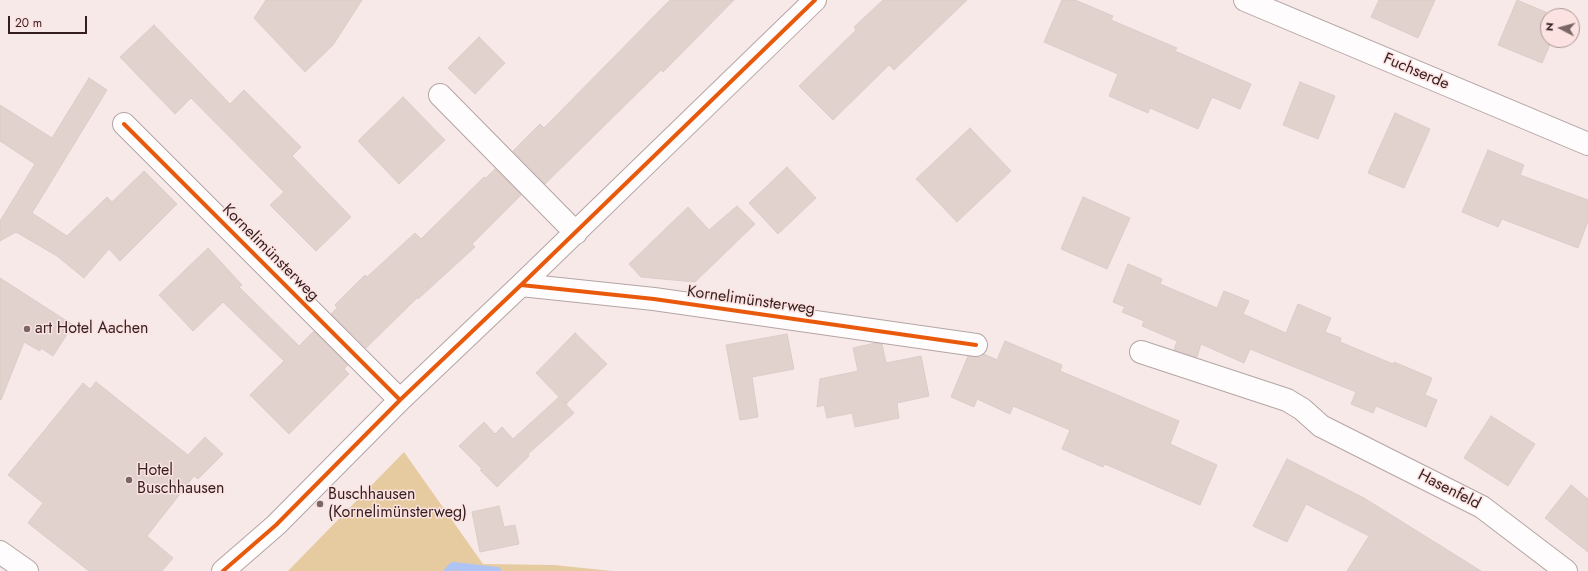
<!DOCTYPE html>
<meta charset="utf-8">
<style>
body{margin:0}
#map{position:relative;width:1588px;height:571px;overflow:hidden;background:#f6e9e8;font-family:Jost,sans-serif}
canvas{display:block}
.north{position:absolute;left:1540px;top:8px;width:40px;height:40px;box-sizing:border-box;background:#fce3e2;border:1px solid #ac9594;border-radius:50%;rotate:276deg;font-size:11px;font-weight:700;line-height:16px;text-align:center;color:#351f1e}
.north::after{content:'';display:block;margin:auto;width:14px;height:18px;background:#796665;clip-path:polygon(50% 0,100% 100%,50% 72%,0 100%)}
.scale{position:absolute;left:8px;top:16px;width:79px;height:18px;box-sizing:border-box;border:2px solid #351f1e;border-top:0;padding-left:5px;font-size:12px;line-height:14px;white-space:nowrap;color:#351f1e;-webkit-text-stroke:3px #fce3e2;paint-order:stroke}
</style>
<div id="map">
<canvas width="1588" height="571"></canvas>
<div class="north">N</div>
<div class="scale">20 m</div>
</div>
<script>
const context = document.querySelector('canvas').getContext('2d');
context.lineJoin = 'round';
function paint(path, color) {
  context.fillStyle = color;
  context.fill(path, 'evenodd');
}
function shape(rows) {
  const path = new Path2D();
  for (const r of rows) {
    path.moveTo(r[0], r[1]);
    for (let i = 2; i < r.length; i += 2) path.lineTo(r[i], r[i + 1]);
  }
  return path;
}
function stroke(path, color, width, dash) {
  context.strokeStyle = color;
  context.lineWidth = width;
  context.lineCap = dash ? 'butt' : 'round';
  context.setLineDash(dash || []);
  context.stroke(path);
}
function write(font, color, halo, rows, align = 'center') {
  context.font = font + ' Jost,sans-serif';
  context.lineWidth = 3;
  context.setLineDash([]);
  context.textBaseline = 'middle';
  context.strokeStyle = halo;
  context.fillStyle = color;
  for (const [text, x, y, turn = 0] of rows) {
    context.save();
    context.translate(x, y);
    context.rotate((+turn || 0) * Math.PI / 180);
    context.textAlign = isNaN(turn) ? turn : align;
    if (halo) context.strokeText(text, 0, 0);
    context.fillText(text, 0, 0);
    context.restore();
  }
}
paint(shape([
 [404,452,483,564,554,565,612,571,288,571]
]), '#e7cba0');
stroke(shape([
 [448,571,453,566,497,571]
]), '#aec4f5', 8);
const building = shape([
 [266,0,362,0,333,45,305,72,254,18,266,0],
 [670,0,734,0,663,72,661,70,545,184,513,151,540,124,544,128,670,0],
 [883,0,967,0,894,70,889,65,833,120,799,86,856,30,854,27,883,0],
 [1062,0,1075,0,1113,16,1111,20,1177,48,1175,51,1251,84,1240,109,1212,97,1198,129,1150,108,1148,113,1109,96,1118,74,1044,42,1062,0],
 [1379,0,1435,0,1418,38,1371,17,1379,0],
 [1517,0,1555,16,1548,16,1548,40,1552,40,1542,63,1498,45,1517,0],
 [154,25,230,104,244,90,301,147,292,156,351,217,316,251,270,205,284,192,191,98,175,114,120,57,154,25],
 [479,37,505,63,475,94,448,68,479,37],
 [89,78,107,90,32,213,67,236,107,197,112,202,144,171,177,204,120,261,109,249,84,278,57,256,16,232,0,241,0,221,35,164,0,141,0,105,52,138,89,78],
 [1300,82,1335,96,1318,139,1283,125,1300,82],
 [403,97,445,140,399,184,358,141,403,97],
 [1395,113,1430,129,1404,188,1368,173,1395,113],
 [970,128,1011,171,957,222,916,179,970,128],
 [1488,150,1524,165,1520,175,1588,200,1588,221,1578,248,1502,219,1498,227,1462,212,1488,150],
 [787,167,816,198,778,234,749,203,787,167],
 [495,169,521,195,472,244,475,247,418,299,417,298,366,348,331,314,337,308,335,305,365,275,367,277,415,233,421,239,484,177,486,178,495,169],
 [1083,197,1130,218,1107,269,1061,249,1083,197],
 [737,206,755,224,695,282,641,277,629,264,688,207,709,230,737,206],
 [208,248,242,285,239,287,299,346,314,331,348,365,344,369,349,374,289,434,250,395,284,361,223,302,193,331,159,295,208,248],
 [1128,264,1162,279,1160,284,1217,308,1224,291,1249,301,1243,314,1286,333,1298,304,1331,318,1325,332,1341,338,1340,342,1393,364,1394,362,1432,378,1425,395,1437,400,1426,427,1376,406,1373,413,1351,404,1356,392,1250,349,1244,363,1201,344,1197,357,1174,350,1177,341,1142,326,1144,321,1122,312,1125,307,1113,302,1128,264],
 [0,278,73,325,53,356,41,348,40,351,24,342,1,400,0,399,0,278],
 [575,333,607,364,566,404,561,399,574,413,528,454,529,456,497,487,480,470,482,469,459,446,484,422,495,434,502,427,513,439,559,397,536,373,575,333],
 [787,334,794,369,752,377,758,417,740,420,726,345,787,334],
 [1005,341,1062,365,1060,371,1179,421,1170,444,1217,465,1200,505,1105,464,1103,467,1062,449,1070,430,1013,406,1010,414,977,399,974,407,951,397,968,356,980,357,984,354,997,360,1005,341],
 [875,343,882,344,886,363,921,356,929,396,897,403,899,418,855,427,852,413,827,418,824,405,817,407,820,379,858,371,853,348,875,343],
 [96,382,188,455,205,437,223,454,198,479,194,476,147,536,173,558,162,571,89,571,28,523,43,503,8,475,83,383,90,389,96,382],
 [1491,416,1535,444,1508,486,1464,458,1491,416],
 [1287,459,1364,498,1481,571,1347,571,1369,536,1306,504,1287,542,1253,526,1287,459],
 [1571,485,1588,499,1588,552,1545,518,1571,485],
 [499,506,504,527,515,525,519,544,480,552,472,512,499,506]
]);
paint(building, '#e2d2ce');
stroke(building, '#dcccc8', 1);
const minor = shape([
 [1245,0,1588,144],
 [440,95,576,233],
 [124,124,400,400],
 [521,285,654,299,976,345],
 [1141,352,1287,400,1302,409,1321,426,1482,507,1566,571],
 [223,571,276,525,400,400,521,285,815,0]
]);
const major = shape([
 [0,552,27,571]
]);
stroke(minor, '#b5a5a4', 24);
stroke(major, '#b5a5a4', 24);
stroke(minor, '#fefcfc', 22);
stroke(major, '#fefcfc', 22);
stroke(shape([
 [124,124,400,400],
 [521,285,654,299,976,345],
 [223,571,276,525,400,400,521,285,815,0]
]), '#e8590c', 4);
for (const [x, y, r, color] of [
 [27,329,4,"#796665"],
 [129,480,4,"#796665"],
 [320,504,4,"#796665"]
]) {
  const dot = new Path2D();
  dot.arc(x, y, r, 0, 2 * Math.PI);
  context.fillStyle = color;
  context.fill(dot);
  stroke(dot, '#fce3e2', 1.5);
}
write('16px', '#351f1e', '#fce3e2', [
 ["Fuchserde",1416,72,23],
 ["Kornelimünsterweg",270,253,45],
 ["Kornelimünsterweg",751,301,8],
 ["Hasenfeld",1449,490,27]
]);
write('16px', '#351f1e', '#fce3e2', [
 ["art Hotel Aachen",35,329],
 ["Hotel",137,471],
 ["Buschhausen",137,489],
 ["Buschhausen",328,495],
 ["(Kornelimünsterweg)",328,513]
], 'left');
</script>
